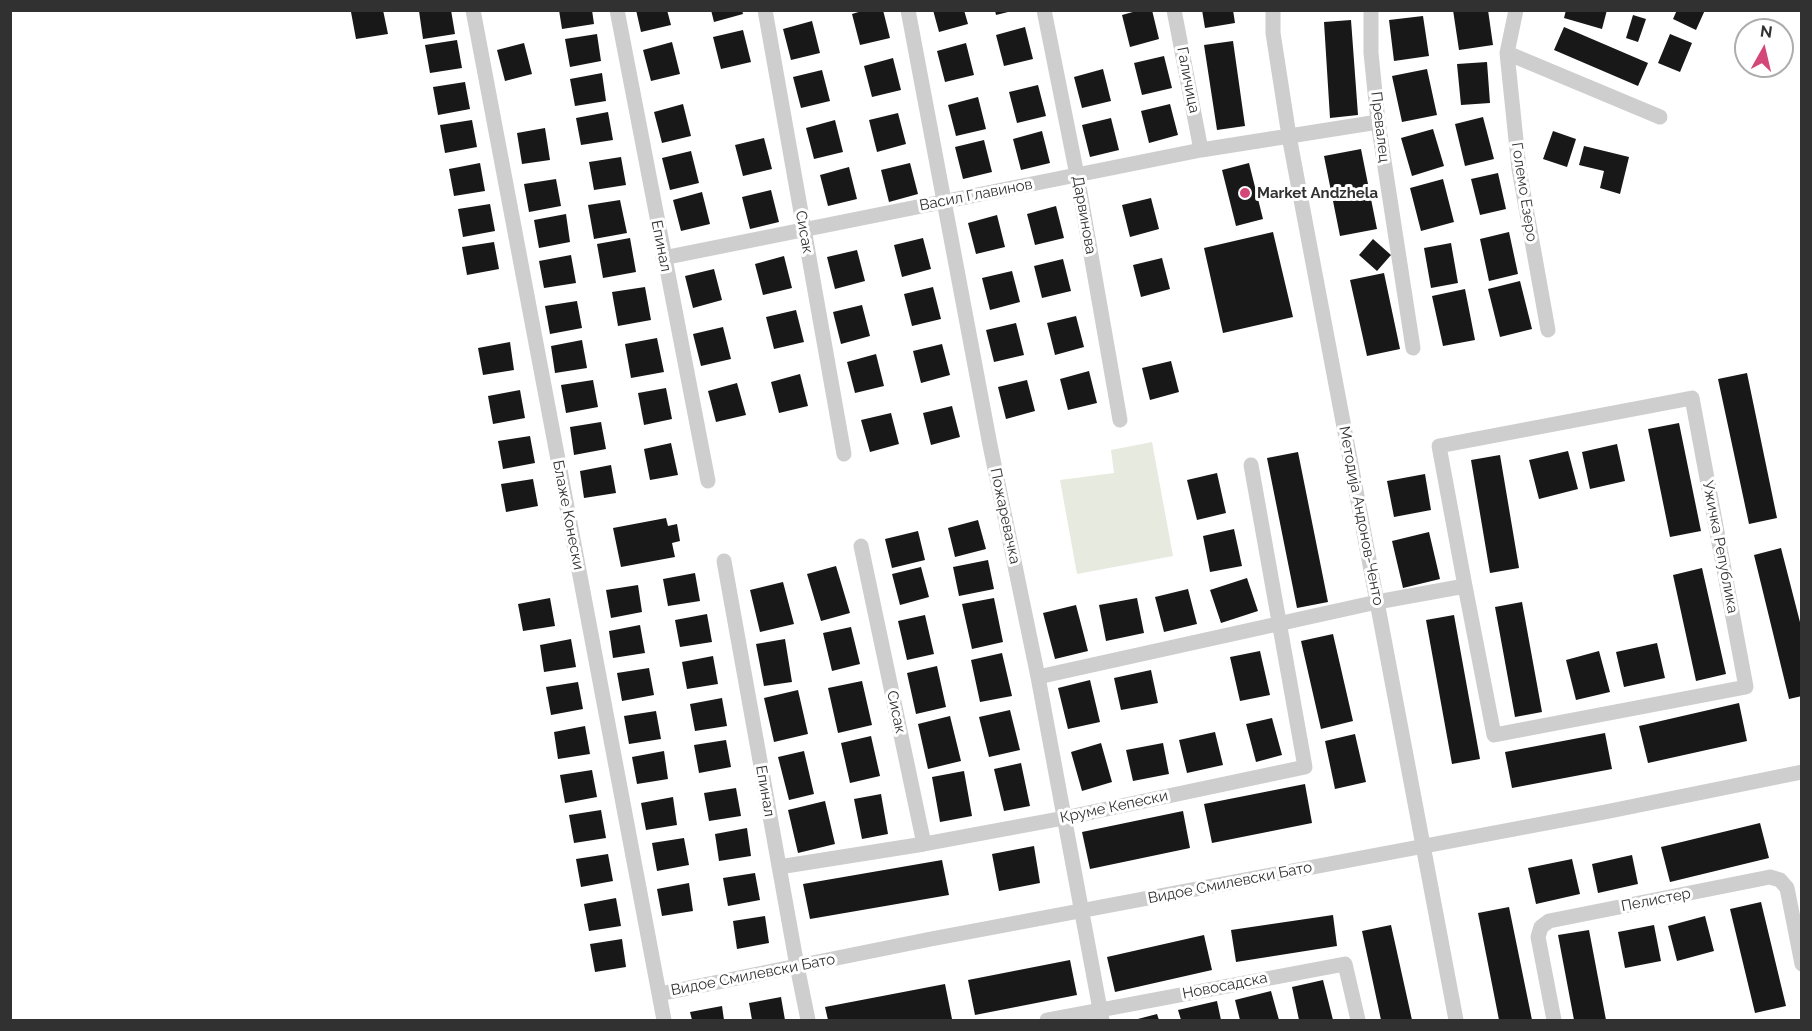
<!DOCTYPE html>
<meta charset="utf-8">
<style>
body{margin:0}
#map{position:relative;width:1812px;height:1031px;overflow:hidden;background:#fff;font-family:Raleway,sans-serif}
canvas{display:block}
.frame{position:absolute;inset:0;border:12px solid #313131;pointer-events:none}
.north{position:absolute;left:1734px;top:18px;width:60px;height:60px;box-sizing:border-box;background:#fff;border:2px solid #adadad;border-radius:50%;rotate:8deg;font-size:16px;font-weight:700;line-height:24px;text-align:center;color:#313131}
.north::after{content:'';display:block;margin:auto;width:21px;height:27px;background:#d44879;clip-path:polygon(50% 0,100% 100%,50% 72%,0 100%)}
</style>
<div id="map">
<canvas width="1812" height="1031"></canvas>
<div class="frame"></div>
<div class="north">N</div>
</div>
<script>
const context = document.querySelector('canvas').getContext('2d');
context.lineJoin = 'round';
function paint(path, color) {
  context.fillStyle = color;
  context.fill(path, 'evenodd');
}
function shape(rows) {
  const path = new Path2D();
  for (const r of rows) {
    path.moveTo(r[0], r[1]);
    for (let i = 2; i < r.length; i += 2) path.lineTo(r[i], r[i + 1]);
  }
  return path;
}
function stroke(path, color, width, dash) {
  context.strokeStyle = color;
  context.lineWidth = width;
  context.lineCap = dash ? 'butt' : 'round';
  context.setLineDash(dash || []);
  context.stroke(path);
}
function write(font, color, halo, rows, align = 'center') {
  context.font = font + ' Raleway,sans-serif';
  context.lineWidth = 6;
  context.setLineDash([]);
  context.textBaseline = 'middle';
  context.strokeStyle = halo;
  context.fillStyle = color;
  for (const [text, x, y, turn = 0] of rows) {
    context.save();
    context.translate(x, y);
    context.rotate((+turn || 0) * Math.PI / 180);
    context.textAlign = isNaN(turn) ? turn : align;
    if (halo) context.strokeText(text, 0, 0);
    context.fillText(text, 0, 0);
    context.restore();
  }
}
paint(shape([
 [1152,442,1173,556,1077,574,1060,480,1114,473,1111,450]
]), '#e7eade');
paint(shape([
 [358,10,383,10,388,34,356,39,351,12],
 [424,10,451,10,455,34,423,39,419,11],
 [559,10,592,10,594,24,562,29],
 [636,10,667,10,671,25,641,32],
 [711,10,742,10,743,14,714,22],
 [865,10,883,10,890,38,860,45,852,14],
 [933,10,964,10,968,24,939,32],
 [995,10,1012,10,1012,11,996,15],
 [1140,10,1152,10,1159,39,1130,47,1122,15],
 [1202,10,1233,10,1235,23,1205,28],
 [1453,10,1488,10,1493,45,1459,50],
 [1566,10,1607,10,1602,29,1564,18],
 [1677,10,1705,10,1696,30,1673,19],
 [1633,15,1646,19,1638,42,1626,38],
 [1423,16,1429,56,1394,61,1389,20],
 [1351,20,1358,115,1330,118,1324,22],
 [812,21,820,53,791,60,783,29],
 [1025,27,1033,59,1004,66,996,35],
 [1564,27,1648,63,1638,86,1554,50],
 [743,30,751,62,721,69,713,37],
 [597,34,601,61,570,67,565,39],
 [1670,34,1692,43,1680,72,1658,63],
 [457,40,462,68,430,73,425,45],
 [1233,41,1245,126,1217,130,1204,45],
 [672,42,680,74,651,81,643,50],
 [524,43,532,74,505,81,497,50],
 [966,43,974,75,945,82,937,51],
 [1164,56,1172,88,1142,95,1134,63],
 [893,58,901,90,872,97,864,66],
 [1487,62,1490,103,1461,105,1457,64],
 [1103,69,1111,101,1082,108,1074,77],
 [1427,69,1437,115,1402,122,1392,76],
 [822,70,830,101,801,108,793,77],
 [602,73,606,101,575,106,570,79],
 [465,82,470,109,438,115,433,87],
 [1038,85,1046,116,1017,123,1009,92],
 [978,97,986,129,956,136,948,105],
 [683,104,691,136,662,143,654,112],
 [1170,104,1178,135,1149,143,1141,111],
 [608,112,613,140,581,145,576,118],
 [898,113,906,144,877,152,869,120],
 [1483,117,1494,159,1465,166,1455,124],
 [1111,118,1119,150,1090,157,1082,125],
 [472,120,477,147,445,153,440,125],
 [835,120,843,152,814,159,806,128],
 [545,128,550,160,522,164,517,133],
 [1433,129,1444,166,1412,176,1401,138],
 [1042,131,1050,163,1021,170,1013,139],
 [1553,131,1576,139,1567,167,1543,159],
 [764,138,772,169,743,176,735,145],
 [984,140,992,172,963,179,955,147],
 [1584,146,1629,157,1620,194,1600,188,1604,171,1579,165],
 [1361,149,1377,229,1340,236,1324,156],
 [691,151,699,183,670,190,662,158],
 [621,157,626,185,594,190,589,162],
 [480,163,485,191,454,196,449,169],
 [910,163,918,194,889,202,881,170],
 [1249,163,1263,219,1236,226,1222,170],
 [849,167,857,199,828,206,820,175],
 [1498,173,1506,209,1480,215,1471,179],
 [556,179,561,206,529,212,524,184],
 [1443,179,1454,222,1421,231,1410,188],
 [771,190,779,222,750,229,742,197],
 [702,192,710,224,681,231,673,200],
 [1151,198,1159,229,1130,237,1122,205],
 [620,200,627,233,594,239,588,205],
 [490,204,495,231,463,237,458,209],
 [1056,206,1064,238,1035,245,1027,214],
 [566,214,570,242,539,248,534,220],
 [997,215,1005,247,976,254,968,223],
 [1273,232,1293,317,1223,333,1204,248],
 [1509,232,1518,274,1489,281,1480,239],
 [630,238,636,272,603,278,597,244],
 [923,238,931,269,902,277,894,245],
 [1373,239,1391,255,1377,271,1359,255],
 [494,242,499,269,467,275,462,247],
 [1451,243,1458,283,1431,288,1424,248],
 [857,250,865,281,835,289,827,257],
 [571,255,576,283,544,288,539,261],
 [784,256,792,288,763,295,755,264],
 [1162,258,1170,289,1141,297,1133,265],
 [1063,259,1071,291,1042,298,1034,266],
 [714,269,722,300,693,308,685,276],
 [1012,271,1020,302,990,310,982,278],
 [1384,273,1400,349,1367,356,1350,280],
 [1520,281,1532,329,1500,337,1488,289],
 [645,287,651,320,618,326,612,292],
 [933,287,941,319,912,326,904,294],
 [1465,289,1475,340,1443,346,1432,296],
 [577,301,582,328,550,334,545,306],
 [862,305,870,336,841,344,833,312],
 [796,310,804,342,774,349,766,317],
 [1076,316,1084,347,1055,355,1047,323],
 [1016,323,1024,355,994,362,986,330],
 [723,327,731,359,701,366,693,334],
 [657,338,664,372,631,378,625,344],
 [582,340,587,368,555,373,551,346],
 [510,342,514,370,483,375,478,348],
 [942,344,950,375,921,383,913,351],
 [876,354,884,386,855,393,847,362],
 [1171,361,1179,392,1150,400,1142,368],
 [1089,371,1097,403,1068,410,1060,379],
 [1747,373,1777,518,1749,524,1718,379],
 [800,374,808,406,779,413,771,382],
 [593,380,598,407,566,413,561,385],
 [1027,380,1035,411,1006,419,998,387],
 [737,383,746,415,716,422,708,391],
 [666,388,672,419,644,425,638,393],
 [520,390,525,418,493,424,488,396],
 [952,406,960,437,931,445,923,413],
 [891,413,899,444,870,452,861,420],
 [601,422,606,449,574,455,570,427],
 [1679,423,1701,531,1670,537,1648,429],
 [530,436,535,463,503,469,498,441],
 [671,443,678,475,650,480,644,449],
 [1617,444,1625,481,1590,489,1582,452],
 [1568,451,1578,489,1539,499,1529,460],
 [1298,452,1328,602,1297,608,1267,458],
 [1500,455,1519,568,1490,573,1471,460],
 [611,465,616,493,584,498,580,471],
 [1217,473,1226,513,1197,520,1187,480],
 [1425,474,1431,510,1394,517,1387,481],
 [533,479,538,506,506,512,501,484],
 [666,518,668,526,677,524,680,541,672,543,675,557,621,567,613,528],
 [978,520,986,549,955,557,948,528],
 [1234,529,1242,566,1210,572,1203,536],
 [918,531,925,560,892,568,885,539],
 [1429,532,1440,579,1403,588,1392,541],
 [1781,548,1802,630,1802,696,1789,699,1754,555],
 [988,560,994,589,959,596,953,567],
 [836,566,850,613,821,621,807,574],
 [921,567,929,597,900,605,892,574],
 [1702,568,1726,674,1696,681,1673,575],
 [695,573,700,601,668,606,663,579],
 [1247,578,1258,611,1221,623,1210,590],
 [783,582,794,624,760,632,750,590],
 [638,585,642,612,611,618,606,590],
 [1188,589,1197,624,1164,632,1155,597],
 [550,598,555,626,523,631,518,604],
 [994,598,1003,642,972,649,962,604],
 [1137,598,1144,633,1106,641,1099,605],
 [1522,602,1542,712,1515,717,1495,607],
 [1076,605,1088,651,1055,659,1043,613],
 [707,614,712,642,680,647,675,620],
 [925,615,934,654,907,660,898,621],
 [1454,615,1480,759,1452,764,1426,620],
 [640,625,645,653,613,658,609,631],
 [851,627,860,664,832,671,823,633],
 [1333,634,1353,721,1321,729,1301,641],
 [571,639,576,667,544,672,540,645],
 [785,639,792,682,764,686,756,644],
 [1657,643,1665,678,1624,687,1616,652],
 [1260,651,1270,695,1240,701,1230,657],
 [1599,651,1610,692,1576,700,1566,660],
 [1002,653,1012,696,980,702,971,660],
 [713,656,718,684,687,689,682,662],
 [937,666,946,707,916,714,907,673],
 [649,668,654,695,622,701,617,673],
 [1151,670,1158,703,1121,710,1114,678],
 [1090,680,1100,722,1068,729,1058,688],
 [862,681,872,725,838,733,828,688],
 [578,682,583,709,551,715,546,687],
 [798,690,808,734,774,742,764,698],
 [722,698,727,726,695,731,690,704],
 [1739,703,1747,741,1648,763,1639,726],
 [1010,710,1020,750,989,757,979,717],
 [656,711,661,739,629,744,624,716],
 [950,716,961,761,928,769,918,724],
 [1272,718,1282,755,1256,762,1246,724],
 [585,726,590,754,558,759,554,732],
 [1215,732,1223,765,1187,773,1179,740],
 [1605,733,1612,769,1512,788,1505,752],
 [1355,734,1366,782,1335,789,1325,741],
 [871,736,880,776,850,783,841,743],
 [726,740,731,767,699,773,694,745],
 [1101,743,1112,782,1082,791,1071,752],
 [1163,743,1169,774,1133,781,1126,750],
 [664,751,668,779,637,784,632,757],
 [804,751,814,794,789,800,778,757],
 [1021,763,1030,806,1004,811,994,769],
 [592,770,597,797,565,803,560,775],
 [964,771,972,816,940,822,932,777],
 [1305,784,1312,823,1212,843,1204,804],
 [736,788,741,816,709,821,704,793],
 [881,794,888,834,862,839,854,799],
 [673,797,677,825,646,830,641,803],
 [825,801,835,844,798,853,788,810],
 [601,810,606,838,574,843,569,815],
 [1183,811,1190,848,1090,869,1082,832],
 [1760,823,1769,858,1670,882,1661,847],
 [747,828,751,856,719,861,715,834],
 [684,838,689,865,657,871,652,843],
 [1034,846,1040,883,999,891,992,854],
 [608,854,613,881,581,887,576,859],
 [1632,855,1638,884,1598,893,1592,864],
 [1572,859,1580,894,1536,904,1528,868],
 [942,860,949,895,810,919,803,884],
 [755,873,760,900,728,906,723,878],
 [689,883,693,911,662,916,657,889],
 [616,898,621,926,589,931,584,904],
 [1761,902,1786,1006,1755,1013,1730,909],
 [1509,907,1532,1020,1499,1020,1478,913],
 [1333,915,1337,946,1236,962,1231,930],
 [765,916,769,943,737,949,733,921],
 [1705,916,1714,951,1677,961,1668,926],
 [1391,925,1412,1020,1381,1020,1362,931],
 [1654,925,1661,961,1625,968,1618,932],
 [1589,930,1606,1020,1574,1020,1558,935],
 [1204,935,1212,970,1115,992,1107,957],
 [622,939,626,967,595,972,590,944],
 [1070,960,1077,995,975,1015,968,980],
 [1323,980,1333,1020,1299,1020,1292,987],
 [945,984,952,1019,942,1020,828,1020,825,1007],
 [1271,991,1279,1020,1240,1020,1235,1000],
 [781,997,785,1020,752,1020,749,1003],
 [1217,1001,1221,1020,1181,1020,1178,1010],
 [722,1006,724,1020,692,1020,690,1012],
 [1157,1014,1159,1020,1134,1020]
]), '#181818');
stroke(shape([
 [473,10,664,1020],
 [617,10,708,481],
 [765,10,844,454],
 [908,10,990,445,1038,677,1102,1020],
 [1044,10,1077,175,1120,420],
 [1174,10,1201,150],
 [1273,10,1273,33,1289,136,1456,1020],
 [1371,10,1371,53,1378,122,1413,348],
 [1516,10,1507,53,1660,117],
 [1507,53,1519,169,1548,330],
 [663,258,1201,150,1378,122],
 [861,546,924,844],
 [724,561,797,966,808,1020],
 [1038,677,1377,602,1465,586,1494,735,1746,687,1692,398,1439,446,1465,586],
 [779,867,924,844,1064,818,1305,767,1251,465],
 [659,994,931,939,1605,812,1802,772],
 [1047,1020,1345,964,1358,1020],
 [1554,1020,1538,937,1541,927,1549,921,1770,877,1780,880,1787,888,1802,964]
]), '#cecece', 15);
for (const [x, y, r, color] of [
 [1245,193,6,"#d44879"]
]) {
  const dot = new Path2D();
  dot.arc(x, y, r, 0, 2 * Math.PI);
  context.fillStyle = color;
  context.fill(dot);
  stroke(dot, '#fff', 2);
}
write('15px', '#313131', '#fff', [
 ["Галичица",1188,80,79],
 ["Превалец",1380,127,83],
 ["Големо Езеро",1524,192,81],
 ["Васил Главинов",976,195,-11],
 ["Дарвинова",1084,215,80],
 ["Сисак",804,232,80],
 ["Епинал",661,246,79],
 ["Блаже Конески",568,515,79],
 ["Пожаревачка",1005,516,78],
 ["Методија Андонов-Ченто",1361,516,79],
 ["Ужичка Република",1720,547,79],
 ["Сисак",896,712,78],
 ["Епинал",765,791,80],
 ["Круме Кепески",1114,807,-12],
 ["Видое Смилевски Бато",1230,883,-11],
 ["Пелистер",1656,900,-11],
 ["Видое Смилевски Бато",753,975,-11],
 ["Новосадска",1225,986,-11]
]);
write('bold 15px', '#313131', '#fff', [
 ["Market Andzhela",1257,193]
], 'left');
</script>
